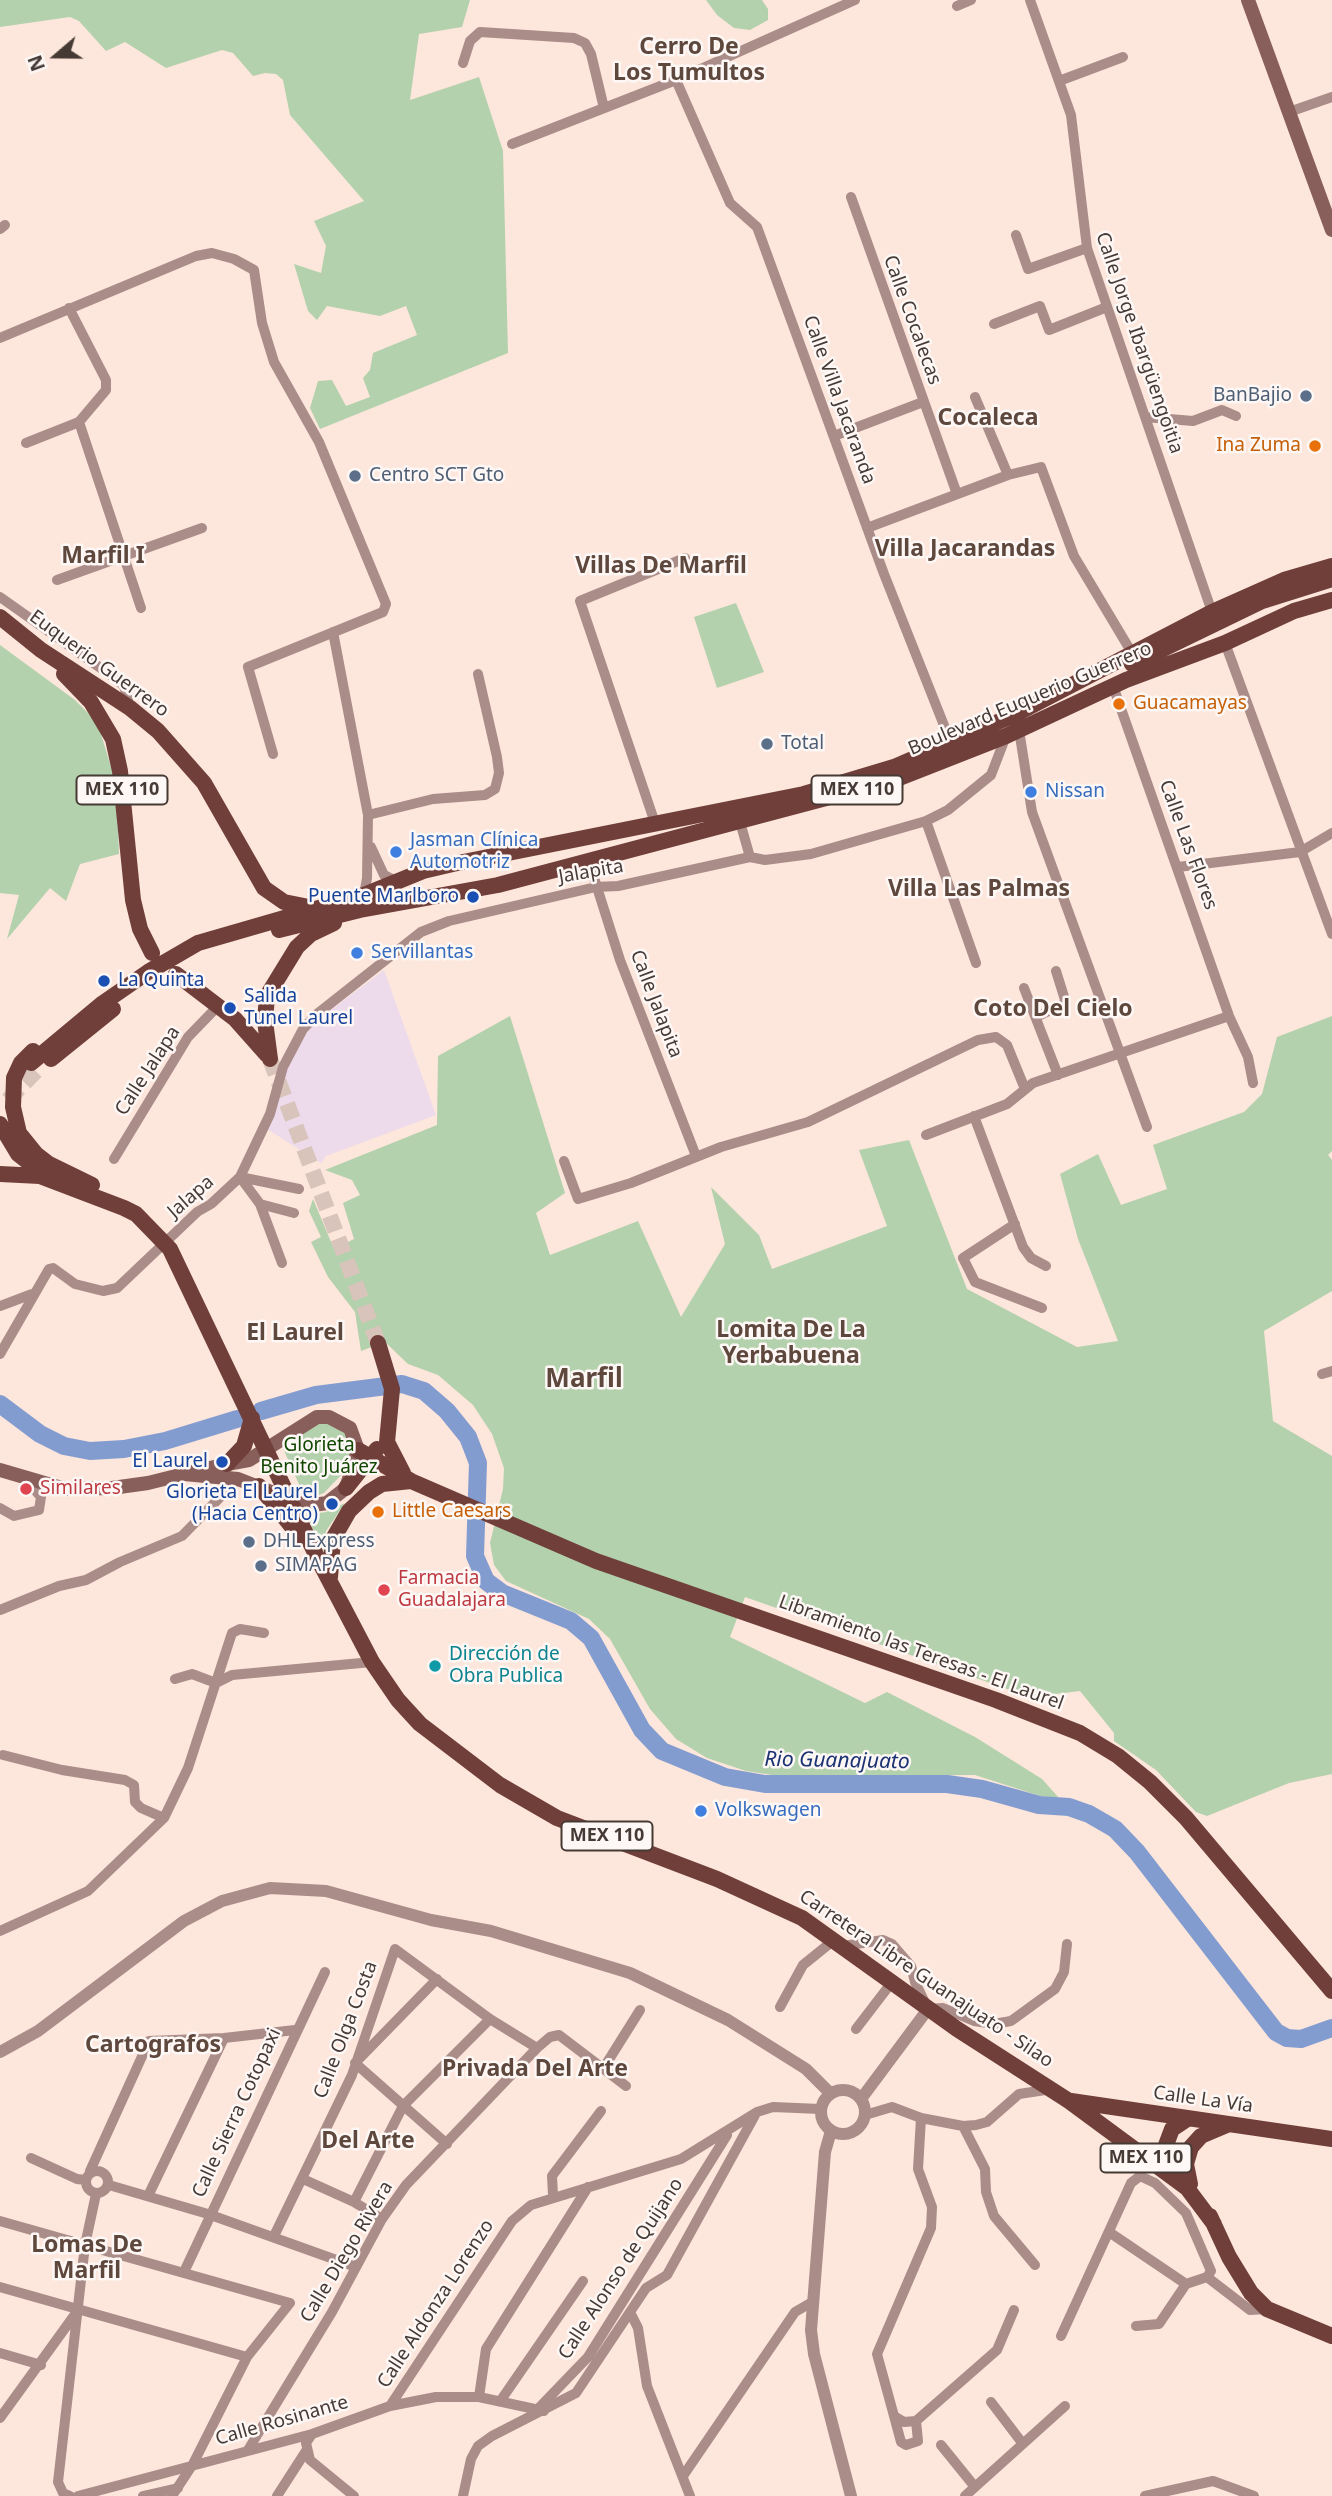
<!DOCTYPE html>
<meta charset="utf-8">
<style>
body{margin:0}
#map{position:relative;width:1332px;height:2496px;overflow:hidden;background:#fde6db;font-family:"Noto Sans",sans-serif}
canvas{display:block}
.north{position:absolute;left:21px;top:21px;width:70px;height:70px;-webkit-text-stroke:5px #fdf7f5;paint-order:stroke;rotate:250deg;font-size:19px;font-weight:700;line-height:28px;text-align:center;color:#463a35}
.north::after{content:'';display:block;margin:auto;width:24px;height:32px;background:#463a35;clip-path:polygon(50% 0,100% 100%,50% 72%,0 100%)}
</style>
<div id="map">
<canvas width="1332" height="2496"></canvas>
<div class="north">N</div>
</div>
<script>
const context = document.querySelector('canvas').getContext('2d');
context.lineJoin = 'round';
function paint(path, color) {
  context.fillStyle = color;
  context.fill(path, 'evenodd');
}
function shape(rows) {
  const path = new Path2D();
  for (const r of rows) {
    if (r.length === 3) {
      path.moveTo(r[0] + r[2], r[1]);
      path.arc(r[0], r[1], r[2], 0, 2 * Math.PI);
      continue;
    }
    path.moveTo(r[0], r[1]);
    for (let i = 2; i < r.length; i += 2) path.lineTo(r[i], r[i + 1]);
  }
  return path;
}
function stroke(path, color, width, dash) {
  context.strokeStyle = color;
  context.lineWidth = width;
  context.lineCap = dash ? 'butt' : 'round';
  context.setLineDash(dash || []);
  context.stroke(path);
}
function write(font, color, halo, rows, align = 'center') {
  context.font = font + ' "Noto Sans",sans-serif';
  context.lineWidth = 5;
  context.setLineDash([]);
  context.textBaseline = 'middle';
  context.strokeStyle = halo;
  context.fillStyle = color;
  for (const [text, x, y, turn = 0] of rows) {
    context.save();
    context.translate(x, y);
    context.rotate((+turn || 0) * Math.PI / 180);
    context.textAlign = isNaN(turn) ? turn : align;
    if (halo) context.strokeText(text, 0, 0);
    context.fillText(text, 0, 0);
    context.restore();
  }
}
paint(shape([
 [384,970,436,1115,326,1156,321,1163,267,1129,292,1055,312,1024]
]), '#eddbec');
paint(shape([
 [0,0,470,0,462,27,419,34,410,100,479,77,503,151,508,353,320,429,310,408,318,381,332,380,346,406,370,397,363,378,370,370,373,353,417,335,406,306,380,316,327,306,317,320,308,311,294,264,321,273,326,246,314,221,364,201,290,115,283,80,276,74,265,73,253,76,233,53,222,50,166,68,125,42,106,51,79,21,70,17,0,27],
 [706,0,762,0,768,9,768,20,750,30,734,28,717,15],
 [736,603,764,672,717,688,694,617],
 [0,645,75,700,89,714,100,731,116,783,119,854,80,864,66,901,50,888,7,939,19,895,0,893],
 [510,1016,565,1193,536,1213,550,1255,638,1221,681,1317,725,1244,711,1187,759,1235,772,1269,887,1226,859,1150,909,1140,967,1289,1077,1347,1118,1341,1078,1239,1060,1174,1098,1154,1121,1205,1167,1189,1153,1145,1244,1112,1262,1094,1277,1037,1332,1016,1332,1151,1328,1155,1332,1160,1332,1291,1264,1331,1273,1421,1332,1456,1332,1774,1289,1783,1207,1816,1196,1812,1156,1770,1114,1741,1114,1733,1080,1691,1030,1697,745,1597,730,1637,865,1703,887,1692,975,1737,1042,1779,1059,1798,1040,1796,975,1775,779,1776,746,1771,707,1758,676,1739,650,1709,610,1639,589,1619,506,1581,494,1565,490,1543,503,1489,504,1468,492,1434,473,1405,438,1375,408,1364,385,1342,361,1351,355,1312,328,1277,311,1242,321,1237,309,1211,313,1199,334,1249,354,1239,343,1203,360,1195,352,1180,325,1170,437,1125,438,1056],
 [325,1421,343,1428,353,1444,345,1471,324,1493,306,1500,282,1446,310,1426],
 [345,1503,326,1531,324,1552,306,1515,326,1512]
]), '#b3d1ac');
stroke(shape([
 [0,1404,40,1434,64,1446,90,1451,124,1449,165,1441,237,1419],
 [261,1411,316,1395,402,1384,424,1391,447,1411,468,1437,478,1463,475,1556,486,1581,502,1593,571,1621,591,1638,642,1730,662,1751,725,1777,765,1784,947,1784,982,1789,1039,1805,1069,1807,1089,1814,1115,1829,1137,1852,1276,2032,1287,2038,1301,2039,1332,2028]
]), '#839cd0', 18);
stroke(shape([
 [270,1059,378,1343],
 [8,1100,38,1069]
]), '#d8c4ba', 16, [16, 8]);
stroke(shape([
 [1030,0,1071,115,1087,248,1212,612],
 [957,6,971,0],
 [463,63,470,41,480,32,574,38,585,43,591,54,604,108],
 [676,80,730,203,757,227,884,574,951,743],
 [1059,81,1123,57],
 [1289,112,1332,97],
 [512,144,676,80,855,0],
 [851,197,957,494],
 [0,229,5,225],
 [1016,235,1028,269,1087,248],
 [69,308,106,380,106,390,79,422,141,608],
 [994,324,1040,306,1049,330,1107,307],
 [0,338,196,256,212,253,234,259,254,270,262,323,274,362,319,442,386,604,383,612,248,667,273,754],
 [975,397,1008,475],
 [1145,417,1193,421,1222,410,1236,416],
 [834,436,923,402],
 [26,443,79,422],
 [867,528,1008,475,1041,467,1074,556,1132,653],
 [57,580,202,528],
 [0,597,116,679,124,686,130,708],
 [333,632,368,815,367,878,364,895],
 [1225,643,1332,934],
 [1113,686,1229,1016,1248,1057,1253,1083],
 [1019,730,1032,812,1147,1127],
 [368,815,433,799,485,795,495,789,499,773,497,757,478,674],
 [926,821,976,963],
 [740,822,750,857],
 [655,823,580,601,685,558],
 [371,847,384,875,398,882],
 [589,862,620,960,696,1156],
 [1178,867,1300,852,1332,833],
 [1024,988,1058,1075],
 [1036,1017,1066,1003,1056,971],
 [974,1116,1023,1247,1031,1258,1046,1266],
 [926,1135,1007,1104,1033,1083,1229,1016],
 [114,1159,188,1037,218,1006],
 [564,1161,578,1199,631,1183,721,1147,808,1122,978,1040,996,1037,1007,1045,1025,1089],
 [260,1204,294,1213],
 [1015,1224,963,1258,975,1282,1042,1308],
 [282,1263,260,1204,240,1177,270,1114,283,1067,303,1029,317,1014,421,932,449,921,596,887,618,886,750,857,765,860,811,854,926,821,948,810,991,775,1006,736],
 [0,1306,32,1294],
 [0,1354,49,1269,53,1268,75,1284,103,1291,117,1288,197,1212,211,1204,240,1177,299,1189],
 [1322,1374,1332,1371],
 [0,1508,14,1516,39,1510,41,1497,25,1479],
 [0,1610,59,1586,86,1580,120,1562,182,1536,238,1479],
 [175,1679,192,1674,216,1683,232,1675,372,1662],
 [3,1755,62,1770,125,1780,134,1785,135,1802,141,1808,164,1818],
 [0,1931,88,1891,164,1818,188,1768,232,1633,240,1629,264,1633],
 [843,1946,883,1940,892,1944,911,1966,915,1982,928,2009,943,2008,974,2021,994,2024,1011,2021,1055,1989,1064,1972,1067,1944],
 [437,1979,355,2063,447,2144],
 [780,2007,803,1965,834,1940],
 [856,2029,892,1982],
 [603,2069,640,2010],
 [865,2115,892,2107,921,2118,963,2126,976,2125,987,2122,1019,2094,1052,2089],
 [921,2118,918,2169,932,2207,931,2228,877,2354,894,2416,904,2422,916,2421,997,2350,1014,2310],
 [963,2126,985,2169,986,2192,994,2216,1035,2265],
 [31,2158,77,2179,86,2180],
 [97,2182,11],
 [90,2171,149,2041,224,2038,295,2030],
 [303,2179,354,2202,382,2219],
 [109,2185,208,2214,356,2267],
 [553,2195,552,2176,601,2111],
 [148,2196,224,2038],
 [354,2202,403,2106,490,2019],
 [0,2221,290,2303,247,2357,193,2464,172,2496],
 [1109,2232,1186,2284],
 [274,2236,352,2075,395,1949,490,2019,537,2048],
 [184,2272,325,1972],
 [1207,2277,1250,2310,1267,2309],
 [0,2287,247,2357],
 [631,2314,638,2328,647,2386,690,2496],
 [1136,2326,1159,2324,1186,2284],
 [1061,2336,1131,2183,1140,2176,1155,2183,1186,2213,1211,2271,1207,2277,1186,2284],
 [0,2353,41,2365],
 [479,2397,486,2349,588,2187],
 [501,2400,583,2281],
 [991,2402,1023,2444],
 [390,2406,512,2221,531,2205,681,2159,757,2112,773,2107,820,2109],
 [535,2412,588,2357,727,2135],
 [894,2416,901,2442,906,2445,918,2441,916,2421],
 [0,2418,76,2313],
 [312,2434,306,2443,310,2460,354,2496],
 [941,2445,975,2487],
 [248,2450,332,2312,382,2219,406,2185,537,2048,550,2037,559,2035,626,2086],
 [683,2476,795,2312,814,2301],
 [70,2496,63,2493,58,2482,85,2245,96,2194],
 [78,2496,312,2434,390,2406,436,2397,479,2397,544,2411],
 [143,2496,178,2488],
 [277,2496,306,2451],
 [463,2496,471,2459,478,2446,492,2436,576,2393,646,2288,667,2275,755,2115],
 [965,2496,1065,2406],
 [1145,2496,1213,2481,1254,2496]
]), '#aa8c89', 10);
stroke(shape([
 [0,2052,38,2031,184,1921,222,1901,270,1888,326,1891,431,1920,491,1931,630,1973,728,2020,806,2069,830,2093],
 [843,2112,22],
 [861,2099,928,2009],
 [831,2131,825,2152,811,2330,814,2354,851,2496]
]), '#aa8c89', 12);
stroke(shape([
 [1248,0,1332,230],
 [0,1470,65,1489,112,1488,148,1483,184,1474,227,1464,249,1460,317,1417,329,1417,350,1428,358,1450,346,1488,327,1503,307,1506,238,1479,184,1474]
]), '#895f5b', 14);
stroke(shape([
 [0,617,41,650,130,708,158,731,204,783,264,888,284,902,309,907],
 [1132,664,1262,601,1332,579],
 [64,674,91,702,113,739,120,771,133,900,140,929,152,953],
 [279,930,360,910,498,885,894,780,1006,736,1126,680,1225,643,1294,611,1332,600],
 [176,974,235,1019,267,1055],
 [33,1051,21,1063,14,1078,13,1107,19,1133,36,1154,49,1164,92,1185],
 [51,1059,113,1009],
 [270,1059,265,1021,267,996,297,947,311,934,334,923],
 [31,1063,103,1003,148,972,198,943,364,895,423,871,453,864,804,794,894,767,1016,714,1212,612,1284,580,1332,566],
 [0,1124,18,1154,46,1176],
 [0,1174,40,1176,124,1208,136,1214,170,1249,318,1559,372,1662,398,1700,420,1724,500,1785,557,1818,717,1879,802,1918,957,2029,1069,2101,1187,2188,1214,2224],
 [378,1343,392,1389,387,1442,403,1473],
 [358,1450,411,1481,596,1561,996,1700,1080,1733,1118,1756,1150,1782,1186,1818,1332,1991],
 [227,1464,244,1446,252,1418],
 [259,1486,301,1538],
 [346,1488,377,1449],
 [330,1577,333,1539,349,1511,369,1492,382,1484,411,1481],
 [1071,2101,1332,2139],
 [1184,2178,1170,2163,1166,2145,1172,2129,1187,2119],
 [1190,2184,1186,2164,1191,2147,1201,2136,1227,2125],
 [1210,2216,1229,2257,1251,2293,1267,2309,1332,2336]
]), '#703f3a', 16);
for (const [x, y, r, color] of [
 [1306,396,7,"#5c6f8a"],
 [1315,446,7,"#e8710a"],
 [355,476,7,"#5c6f8a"],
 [1119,704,7,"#e8710a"],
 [767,744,7,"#5c6f8a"],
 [1031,792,7,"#3f7fe0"],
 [396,852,7,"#3f7fe0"],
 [473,897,7,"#1a4fb4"],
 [357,953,7,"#3f7fe0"],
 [104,981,7,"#1a4fb4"],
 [230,1008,7,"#1a4fb4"],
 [222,1462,7,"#1a4fb4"],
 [26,1489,7,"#e0444e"],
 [332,1504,7,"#1a4fb4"],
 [378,1512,7,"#e8710a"],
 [249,1542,7,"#5c6f8a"],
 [261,1566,7,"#5c6f8a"],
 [384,1590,7,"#e0444e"],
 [435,1666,7,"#0f9aa8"],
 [701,1811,7,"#3f7fe0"]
]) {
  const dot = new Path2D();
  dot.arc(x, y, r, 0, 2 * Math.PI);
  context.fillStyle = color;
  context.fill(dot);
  stroke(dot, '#fdf7f5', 2.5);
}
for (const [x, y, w] of [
 [122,790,91],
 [857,790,91],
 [607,1836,91],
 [1146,2158,91]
]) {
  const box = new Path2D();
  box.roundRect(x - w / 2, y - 14.5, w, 29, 5);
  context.fillStyle = '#fdf7f5';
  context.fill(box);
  stroke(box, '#463a35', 2);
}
write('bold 18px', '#463a35', null, [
 ["MEX 110",122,790],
 ["MEX 110",857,790],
 ["MEX 110",607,1836],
 ["MEX 110",1146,2158]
]);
write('19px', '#463a35', '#fdf7f5', [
 ["Calle Cocalecas",912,320,70],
 ["Calle Jorge Ibargüengoitia",1139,343,71],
 ["Calle Villa Jacaranda",839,400,70],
 ["Euquerio Guerrero",99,664,36],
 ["Boulevard Euquerio Guerrero",1030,699,-23],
 ["Calle Las Flores",1188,845,70],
 ["Jalapita",591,872,-10],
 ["Calle Jalapita",656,1004,69],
 ["Calle Jalapa",148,1071,-57],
 ["Jalapa",191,1197,-41],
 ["Libramiento las Teresas - El Laurel",921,1653,20],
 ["Carretera Libre Guanajuato - Silao",926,1979,34],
 ["Calle Olga Costa",346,2030,-69],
 ["Calle La Vía",1203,2100,8],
 ["Calle Sierra Cotopaxi",237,2113,-65],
 ["Calle Diego Rivera",347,2252,-59],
 ["Calle Alonso de Quijano",621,2269,-57],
 ["Calle Aldonza Lorenzo",436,2304,-57],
 ["Calle Rosinante",282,2421,-16]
]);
write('19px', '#4e5e75', '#fdf7f5', [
 ["BanBajio",1292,396,"right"],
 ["Centro SCT Gto",369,476],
 ["Total",781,744],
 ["DHL Express",263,1542],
 ["SIMAPAG",275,1566]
], 'left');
write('19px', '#c56008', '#fdf7f5', [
 ["Ina Zuma",1301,446,"right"],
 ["Guacamayas",1133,704],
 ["Little Caesars",392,1512]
], 'left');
write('19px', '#366cbe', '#fdf7f5', [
 ["Nissan",1045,792],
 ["Jasman Clínica",410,841],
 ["Automotriz",410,863],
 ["Servillantas",371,953],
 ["Volkswagen",715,1811]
], 'left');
write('19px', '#164399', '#fdf7f5', [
 ["Puente Marlboro",459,897],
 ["La Quinta",118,981,"left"],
 ["Salida",244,997,"left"],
 ["Tunel Laurel",244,1019,"left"],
 ["El Laurel",208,1462],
 ["Glorieta El Laurel",318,1493],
 ["(Hacia Centro)",318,1515]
], 'right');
write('19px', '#114700', '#fdf7f5', [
 ["Glorieta",319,1446],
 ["Benito Juárez",319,1468]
]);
write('19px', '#be3a42', '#fdf7f5', [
 ["Similares",40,1489],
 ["Farmacia",398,1579],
 ["Guadalajara",398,1601]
], 'left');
write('19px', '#0d838f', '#fdf7f5', [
 ["Dirección de",449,1655],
 ["Obra Publica",449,1677]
], 'left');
write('italic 21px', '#1b3372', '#fdf7f5', [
 ["Rio Guanajuato",837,1761,1]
]);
write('bold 23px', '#5e473c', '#fdf7f5', [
 ["Cerro De",689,47],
 ["Los Tumultos",689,73],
 ["Cocaleca",988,418],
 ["Villa Jacarandas",965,549],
 ["Marfil I",103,556],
 ["Villas De Marfil",661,566],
 ["Villa Las Palmas",979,889],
 ["Coto Del Cielo",1053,1009],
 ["Lomita De La",791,1330],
 ["Yerbabuena",791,1356],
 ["El Laurel",295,1333],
 ["Cartografos",153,2045],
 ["Privada Del Arte",535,2069],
 ["Del Arte",368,2141],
 ["Lomas De",87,2245],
 ["Marfil",87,2271]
]);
write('bold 26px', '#5e473c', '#fdf7f5', [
 ["Marfil",584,1380]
]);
</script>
